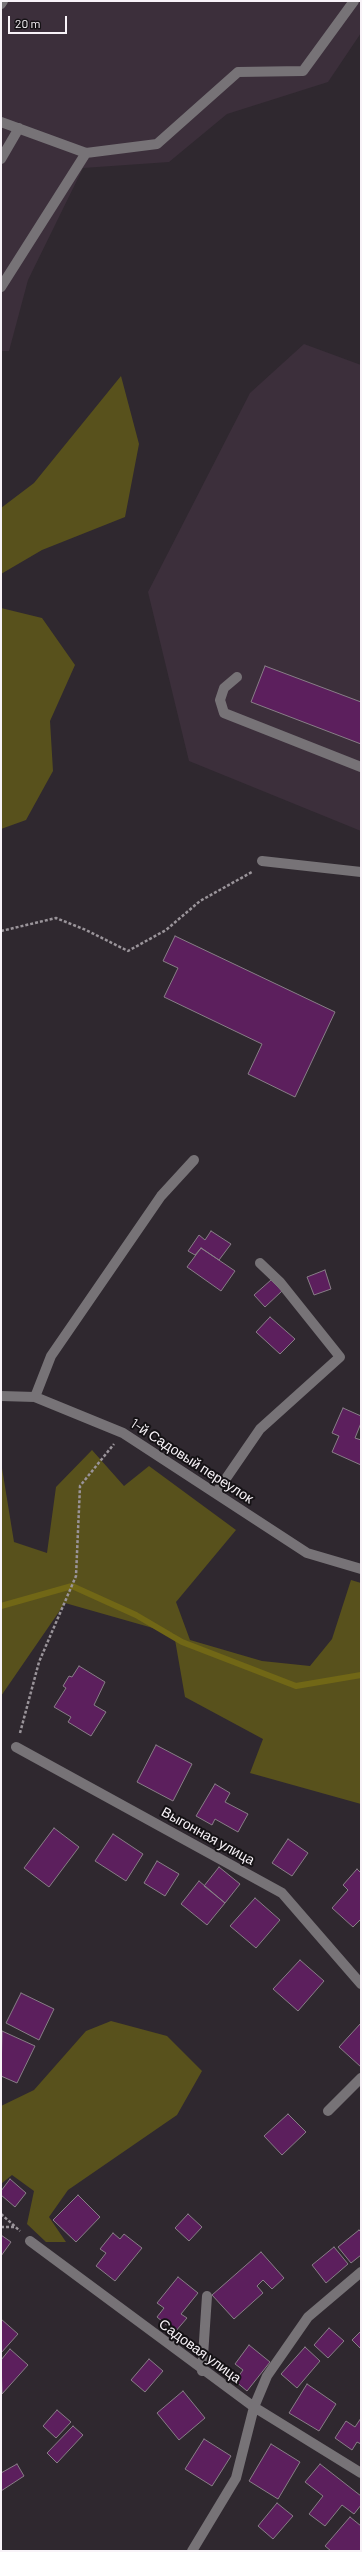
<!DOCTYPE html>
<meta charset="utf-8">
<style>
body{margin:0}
#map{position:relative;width:362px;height:2552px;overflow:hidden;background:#2f282f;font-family:Barlow,sans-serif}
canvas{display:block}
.frame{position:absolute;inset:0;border:2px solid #f8f3f8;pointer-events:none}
.scale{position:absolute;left:8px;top:16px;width:59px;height:18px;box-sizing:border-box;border:2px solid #f8f3f8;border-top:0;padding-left:5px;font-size:12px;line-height:14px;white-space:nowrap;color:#f8f3f8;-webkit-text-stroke:3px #151215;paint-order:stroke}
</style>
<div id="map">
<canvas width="362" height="2552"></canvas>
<div class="frame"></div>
<div class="scale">20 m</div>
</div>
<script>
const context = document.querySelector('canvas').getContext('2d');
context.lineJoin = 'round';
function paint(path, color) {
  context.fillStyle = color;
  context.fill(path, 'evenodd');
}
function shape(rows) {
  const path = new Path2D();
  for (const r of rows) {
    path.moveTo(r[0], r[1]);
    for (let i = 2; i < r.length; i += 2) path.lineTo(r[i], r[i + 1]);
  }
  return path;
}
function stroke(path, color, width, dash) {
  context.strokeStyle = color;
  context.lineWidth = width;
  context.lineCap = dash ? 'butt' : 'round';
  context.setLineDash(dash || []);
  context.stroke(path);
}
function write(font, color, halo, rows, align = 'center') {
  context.font = font + ' Barlow,sans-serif';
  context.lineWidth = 4;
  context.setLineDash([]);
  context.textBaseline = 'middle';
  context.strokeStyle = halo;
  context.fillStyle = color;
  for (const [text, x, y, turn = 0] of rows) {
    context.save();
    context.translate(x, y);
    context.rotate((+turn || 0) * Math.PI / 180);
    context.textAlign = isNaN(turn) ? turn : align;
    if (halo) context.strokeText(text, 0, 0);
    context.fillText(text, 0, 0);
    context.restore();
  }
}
paint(shape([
 [1,1,361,1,361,33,328,82,227,114,169,162,83,168,28,280,9,351,1,351],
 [304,344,361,365,361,831,189,761,148,592,250,393]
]), '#3c2f3b');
paint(shape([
 [121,376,139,444,125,517,42,550,1,574,1,508,34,483],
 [1,608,42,618,75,665,50,721,53,771,26,820,1,829],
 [92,1450,124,1486,149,1466,236,1530,176,1602,190,1640,262,1661,310,1666,332,1639,351,1580,361,1583,361,1804,250,1773,263,1739,185,1697,174,1634,65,1603,1,1696,1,1462,14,1542,47,1553,56,1487],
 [111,2021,167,2036,202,2071,177,2115,68,2190,49,2217,66,2242,46,2242,27,2224,34,2191,12,2175,1,2184,1,2106,34,2090,86,2031]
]), '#58511c');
stroke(shape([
 [1,1606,72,1586,136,1615,182,1642,296,1686,361,1675]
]), '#716716', 6);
const building = shape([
 [265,666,361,702,361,744,251,702,265,666],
 [175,936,335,1012,295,1097,248,1074,262,1044,164,997,178,968,163,961,175,936],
 [211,1231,231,1244,219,1260,201,1248,195,1255,188,1251,199,1235,205,1240,211,1231],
 [201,1248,235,1271,221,1291,187,1267,201,1248],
 [325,1270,331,1289,314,1295,307,1277,325,1270],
 [271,1280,282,1291,265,1307,254,1295,271,1280],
 [270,1317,295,1339,280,1354,256,1332,270,1317],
 [343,1408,361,1416,361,1423,355,1438,361,1440,361,1465,332,1452,339,1436,332,1433,343,1408],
 [79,1666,105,1682,94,1705,106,1712,91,1736,68,1722,71,1717,54,1707,66,1688,63,1686,69,1676,72,1677,79,1666],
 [156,1745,192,1764,173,1801,137,1782,156,1745],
 [215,1784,230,1793,225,1802,248,1814,238,1832,215,1819,212,1825,196,1816,215,1784],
 [54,1828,79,1847,49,1887,24,1868,54,1828],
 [113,1834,143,1854,126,1881,95,1861,113,1834],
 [288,1839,308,1853,292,1876,272,1863,288,1839],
 [157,1861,179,1874,165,1896,144,1883,157,1861],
 [219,1867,240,1884,225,1903,204,1886,219,1867],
 [357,1869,361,1873,361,1919,353,1927,332,1908,348,1890,343,1885,357,1869],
 [199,1881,225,1903,207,1925,181,1904,199,1881],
 [255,1898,280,1920,256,1948,230,1926,255,1898],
 [300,1960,324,1981,298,2011,273,1989,300,1960],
 [21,1993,54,2009,39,2040,6,2023,21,1993],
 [361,2023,361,2067,339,2047,361,2023],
 [2,2031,35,2046,17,2083,1,2076,2,2031],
 [288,2114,306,2132,282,2155,264,2136,288,2114],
 [10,2179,26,2193,15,2207,1,2195,1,2191,10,2179],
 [78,2195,100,2217,76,2242,53,2220,78,2195],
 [188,2214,202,2227,189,2241,175,2228,188,2214],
 [359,2230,361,2232,361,2255,351,2263,338,2247,359,2230],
 [113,2233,120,2239,124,2234,142,2248,115,2281,96,2266,106,2253,100,2249,113,2233],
 [1,2235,11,2242,1,2256,1,2235],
 [334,2247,348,2264,326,2283,312,2265,334,2247],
 [261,2252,284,2278,272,2289,263,2280,257,2286,263,2293,234,2319,212,2295,261,2252],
 [178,2277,198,2293,181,2314,187,2318,175,2332,157,2317,164,2308,157,2303,178,2277],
 [1,2319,18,2334,1,2353,1,2319],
 [329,2328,344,2341,328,2358,314,2345,329,2328],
 [361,2331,361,2349,352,2340,361,2331],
 [249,2345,270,2362,247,2391,235,2381,243,2370,235,2364,249,2345],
 [305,2347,320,2361,297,2388,281,2374,305,2347],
 [10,2349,28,2365,2,2394,1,2360,10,2349],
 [149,2359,163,2371,145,2392,131,2380,149,2359],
 [307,2384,336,2404,319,2431,289,2413,307,2384],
 [183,2391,205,2418,179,2440,157,2413,183,2391],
 [57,2410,71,2422,56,2438,43,2426,57,2410],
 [361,2418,361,2444,357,2442,352,2450,335,2438,346,2421,355,2427,361,2418],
 [73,2426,83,2435,57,2463,47,2453,73,2426],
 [204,2439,231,2456,212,2486,185,2469,204,2439],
 [271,2444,300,2462,278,2499,249,2481,271,2444],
 [17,2464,24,2476,1,2491,1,2473,17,2464],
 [320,2464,361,2496,361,2505,354,2514,342,2505,325,2526,309,2514,323,2496,305,2482,320,2464],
 [277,2503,293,2516,273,2539,258,2526,277,2503],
 [350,2517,361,2526,361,2551,331,2551,325,2546,350,2517]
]);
paint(building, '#5c1f5d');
stroke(building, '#887e87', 1);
stroke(shape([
 [1,931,56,918,86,930,128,951,166,930,200,901,252,872],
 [20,1733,39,1662,76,1576,80,1486,114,1444],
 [1,2214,20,2231],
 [1,2227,16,2227]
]), '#9a949a', 2.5, [3, 2]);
stroke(shape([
 [1,4,3,1],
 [1,122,86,153],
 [1,159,19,128],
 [1,287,86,153,157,144,238,72,303,71,354,1],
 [237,677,224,688,220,700,224,713,361,767],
 [262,861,361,872],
 [1,1396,35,1397,123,1433,307,1553,361,1569],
 [35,1397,51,1356,161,1196,194,1160],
 [216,1493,260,1429,340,1357,280,1282,260,1263],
 [16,1747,282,1893,361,1984],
 [328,2111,361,2078],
 [30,2241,254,2407,361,2473],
 [202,2371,207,2296],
 [192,2551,236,2478,254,2407,267,2376,308,2317,361,2272]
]), '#777377', 10);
write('14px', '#f8f3f8', '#151215', [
 ["1-й Садовый переулок",192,1461,33],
 ["Выгонная улица",208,1836,29],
 ["Садовая улица",200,2351,36]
]);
</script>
